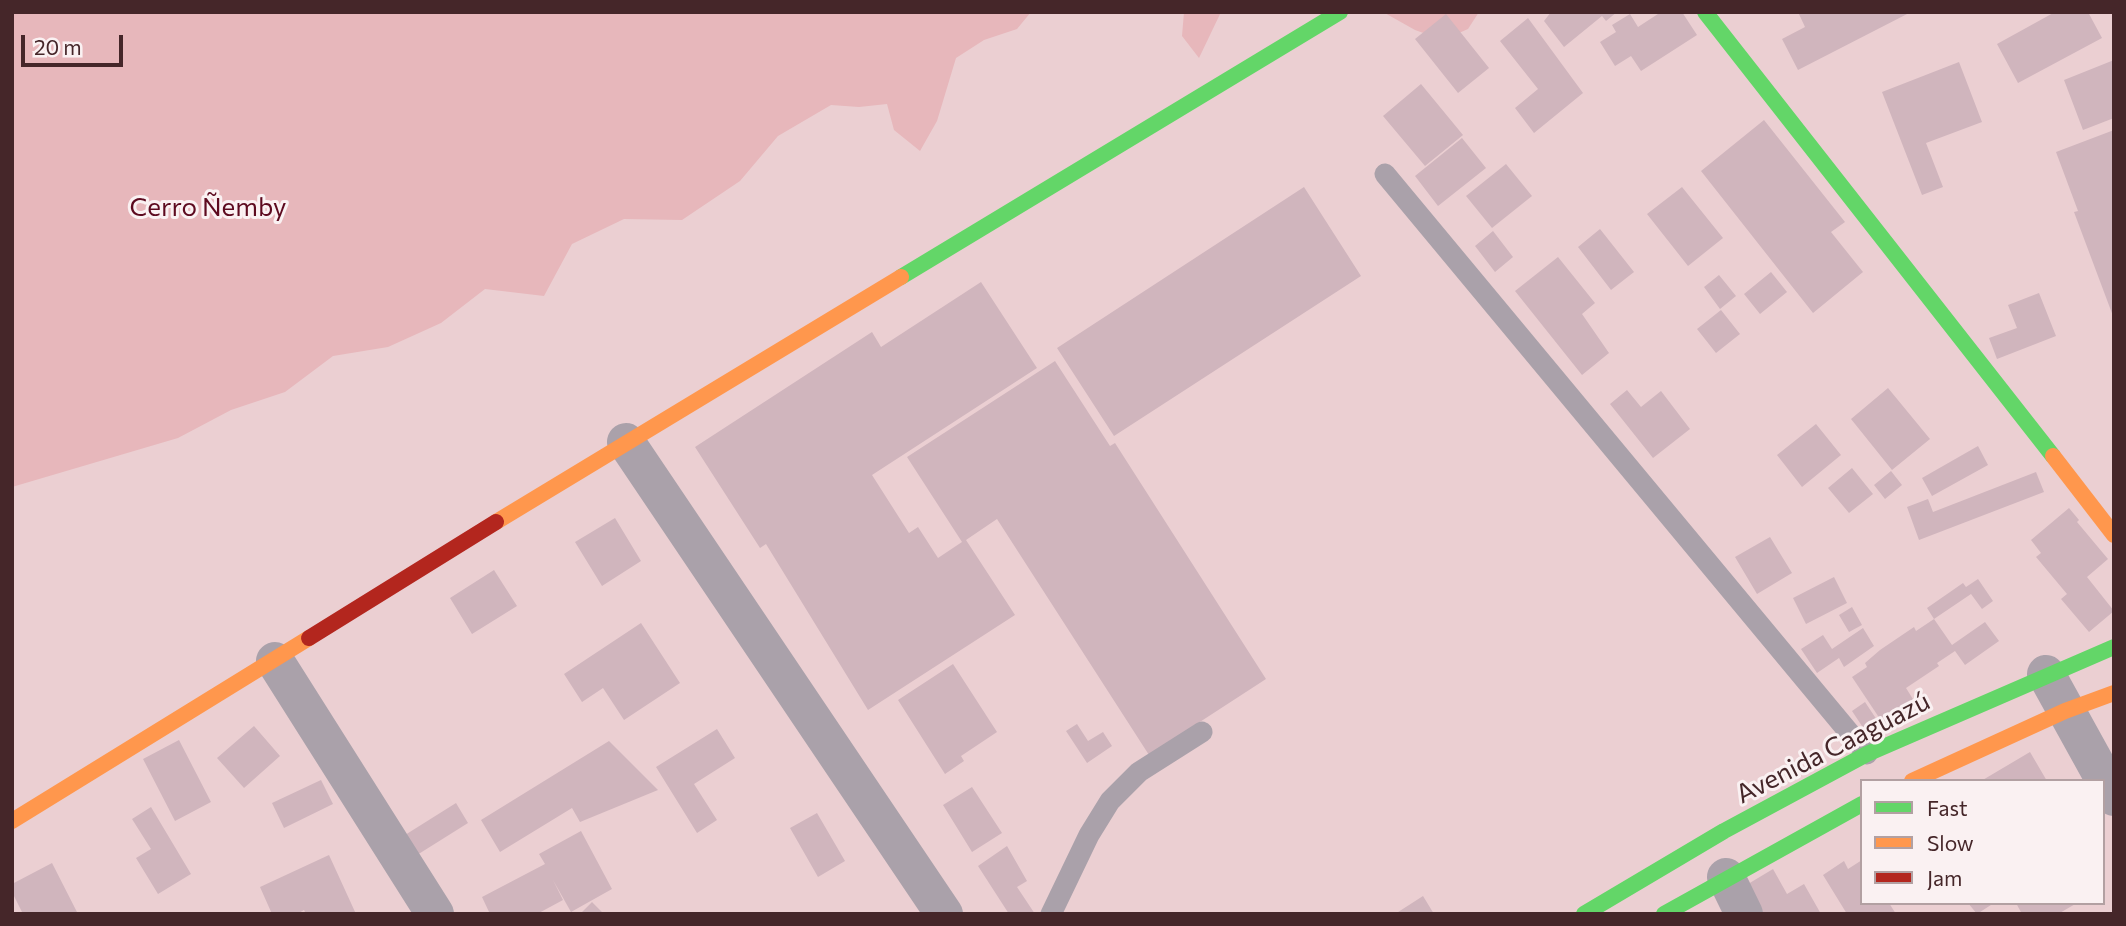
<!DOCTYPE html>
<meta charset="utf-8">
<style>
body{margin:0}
#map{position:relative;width:2126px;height:926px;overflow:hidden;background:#ebcfd2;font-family:Commissioner,sans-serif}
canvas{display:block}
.frame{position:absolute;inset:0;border:14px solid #452629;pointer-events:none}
.legend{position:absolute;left:1860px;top:779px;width:245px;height:126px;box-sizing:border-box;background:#faf1f2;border:2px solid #b2a0a2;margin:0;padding:9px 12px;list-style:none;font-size:21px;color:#452629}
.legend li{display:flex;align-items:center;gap:14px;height:35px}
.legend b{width:35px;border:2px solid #b2a0a2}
.scale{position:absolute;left:21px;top:35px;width:102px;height:32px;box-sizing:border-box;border:4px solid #452629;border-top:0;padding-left:9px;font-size:21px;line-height:24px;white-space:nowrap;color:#452629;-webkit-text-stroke:5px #faf1f2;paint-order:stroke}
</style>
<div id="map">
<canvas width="2126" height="926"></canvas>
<div class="frame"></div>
<ul class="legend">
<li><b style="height:9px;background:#63d668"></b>Fast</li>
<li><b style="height:9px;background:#ff974d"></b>Slow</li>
<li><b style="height:9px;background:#b3261e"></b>Jam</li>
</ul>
<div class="scale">20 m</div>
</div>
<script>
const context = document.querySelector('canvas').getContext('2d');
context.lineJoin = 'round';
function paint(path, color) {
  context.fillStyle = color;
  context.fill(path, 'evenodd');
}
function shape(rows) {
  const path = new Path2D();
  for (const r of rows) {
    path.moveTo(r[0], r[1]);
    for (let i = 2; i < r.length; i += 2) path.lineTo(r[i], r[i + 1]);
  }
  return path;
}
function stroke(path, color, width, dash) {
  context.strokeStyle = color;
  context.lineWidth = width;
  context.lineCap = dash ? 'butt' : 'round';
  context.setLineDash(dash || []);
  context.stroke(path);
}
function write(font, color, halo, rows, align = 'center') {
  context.font = font + ' Commissioner,sans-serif';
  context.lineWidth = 6;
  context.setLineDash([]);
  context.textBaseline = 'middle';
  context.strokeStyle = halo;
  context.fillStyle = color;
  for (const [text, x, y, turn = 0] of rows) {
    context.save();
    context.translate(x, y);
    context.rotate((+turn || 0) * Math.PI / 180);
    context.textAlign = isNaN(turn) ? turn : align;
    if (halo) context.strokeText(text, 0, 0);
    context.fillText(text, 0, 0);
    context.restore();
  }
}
paint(shape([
 [12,12,1031,12,1017,29,984,40,956,58,937,121,920,151,894,130,887,104,859,107,831,105,778,136,740,181,682,220,624,219,572,244,544,296,485,289,441,323,388,347,333,356,285,392,231,410,178,438,12,487],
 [1184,12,1221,12,1199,58,1182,36],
 [1383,12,1479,12,1468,29,1443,40,1415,30]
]), '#e7b7bb');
paint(shape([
 [1551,12,1617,12,1606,21,1602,16,1564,47,1544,21],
 [1661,12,1682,12,1697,35,1641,71,1631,56,1615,66,1600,42,1616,32,1612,25,1630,14,1638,27],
 [1798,12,1911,12,1798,70,1782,39,1805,27],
 [2055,12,2088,12,2102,38,2018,83,1997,44],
 [1446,14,1489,68,1458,93,1415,39],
 [1528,18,1583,93,1534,133,1515,108,1538,89,1500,41],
 [2114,60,2114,118,2083,130,2064,80],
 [1959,62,1982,122,1926,143,1943,187,1922,195,1882,92],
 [1421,84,1463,135,1425,166,1383,116],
 [1764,120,1845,222,1831,232,1863,272,1813,313,1701,171],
 [2114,130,2114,316,2113,316,2074,212,2078,211,2056,152],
 [1462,138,1486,168,1438,206,1415,176],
 [1506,164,1532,196,1492,228,1466,196],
 [1304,187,1361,276,1114,436,1057,348],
 [1682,187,1723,238,1688,266,1647,214],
 [1600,229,1634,272,1611,290,1578,247],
 [1493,231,1513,257,1495,272,1475,246],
 [1558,257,1595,303,1582,314,1609,353,1582,375,1515,291],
 [1771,272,1787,292,1760,314,1744,294],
 [1719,275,1736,296,1720,309,1704,287],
 [981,282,1037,368,872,475,909,533,918,527,938,558,962,542,907,457,1055,361,1110,446,1115,443,1266,679,1149,755,997,519,966,540,1015,615,868,710,766,544,760,548,695,447,872,332,881,347],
 [2039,293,2056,336,1997,359,1989,338,2017,328,2008,305],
 [1721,310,1740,334,1716,353,1697,329],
 [1888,388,1930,439,1892,470,1851,419],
 [1627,390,1641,407,1661,391,1690,429,1653,458,1610,404],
 [1816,424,1841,455,1802,487,1777,455],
 [1978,446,1988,465,1932,496,1922,478],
 [1852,468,1873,494,1849,513,1828,488],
 [1891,471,1902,485,1885,499,1874,485],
 [2036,472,2044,492,1919,540,1907,507,1928,499,1933,512],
 [2069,508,2079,520,2077,522,2108,559,2087,577,2114,611,2089,632,2061,599,2067,594,2036,557,2041,553,2031,540],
 [615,518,641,561,602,586,575,542],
 [1770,537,1792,573,1757,594,1735,557],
 [494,570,517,606,472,634,450,598],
 [1834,577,1847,603,1806,624,1793,598],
 [1978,579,1993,601,1982,609,1971,594,1934,619,1927,608,1963,583,1966,587],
 [1852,607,1862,625,1849,632,1839,615],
 [1934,619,1952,645,1985,622,1999,641,1965,665,1955,651,1937,663,1939,666,1906,688,1916,704,1884,725,1852,677,1867,667,1865,663,1880,650,1914,627,1916,631],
 [641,623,680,683,624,720,603,688,582,702,564,674],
 [1863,628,1874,646,1844,667,1839,658,1817,673,1801,649,1823,635,1832,649],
 [953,664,997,732,961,756,964,761,945,774,898,700],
 [1865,702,1879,723,1866,732,1852,711],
 [1077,724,1088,741,1103,732,1112,746,1087,763,1066,731],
 [254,726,280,756,244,788,217,758],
 [717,729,735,758,694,784,717,820,697,833,656,767],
 [179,740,211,802,175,821,143,759],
 [609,741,658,790,580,822,572,808,500,852,481,820],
 [2030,752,2047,781,1981,781],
 [321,780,333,804,284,828,272,803],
 [972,787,1002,833,972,852,943,805],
 [456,803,468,823,417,855,405,835],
 [151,807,191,874,158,894,136,858,151,849,132,819],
 [817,813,845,861,818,877,790,828],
 [581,831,612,889,571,912,553,880,563,900,537,914,490,914,482,897,545,864,539,854],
 [1007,846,1027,881,1017,887,1035,914,1009,914,978,866],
 [329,855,356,914,306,914,304,910,297,914,272,914,260,887],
 [1862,860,1862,903,1889,903,1896,914,1847,914,1823,875,1844,861,1848,869],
 [52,863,78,914,23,914,12,892,12,884],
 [1773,869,1787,894,1804,884,1821,914,1759,914,1743,887],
 [1423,896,1434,914,1395,914],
 [592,902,604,914,580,914],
 [1968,903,1994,903,1977,914],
 [2016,903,2077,903,2058,914,2022,914]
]), '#d0b5bd');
stroke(shape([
 [1385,174,1867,754],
 [1051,914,1089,835,1110,801,1139,772,1202,732]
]), '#aaa1aa', 21);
stroke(shape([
 [626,442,944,914],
 [275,661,435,914],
 [2046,674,2114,797],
 [1726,877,1744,914]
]), '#aaa1aa', 38);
stroke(shape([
 [1705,12,2053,456],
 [901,277,1340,12],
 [1584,914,1724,831,1867,754,2114,647],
 [1664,914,1862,804]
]), '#63d668', 16);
stroke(shape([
 [2053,456,2114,535],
 [496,522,901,277],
 [1912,781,2065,711,2114,693],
 [12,821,309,638]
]), '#ff974d', 16);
stroke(shape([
 [309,638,496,522]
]), '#b3261e', 16);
write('26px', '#5d0a1f', '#faf1f2', [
 ["Cerro Ñemby",208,207]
]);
write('26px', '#452629', '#faf1f2', [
 ["Avenida Caaguazú",1833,748,-27]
]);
</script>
